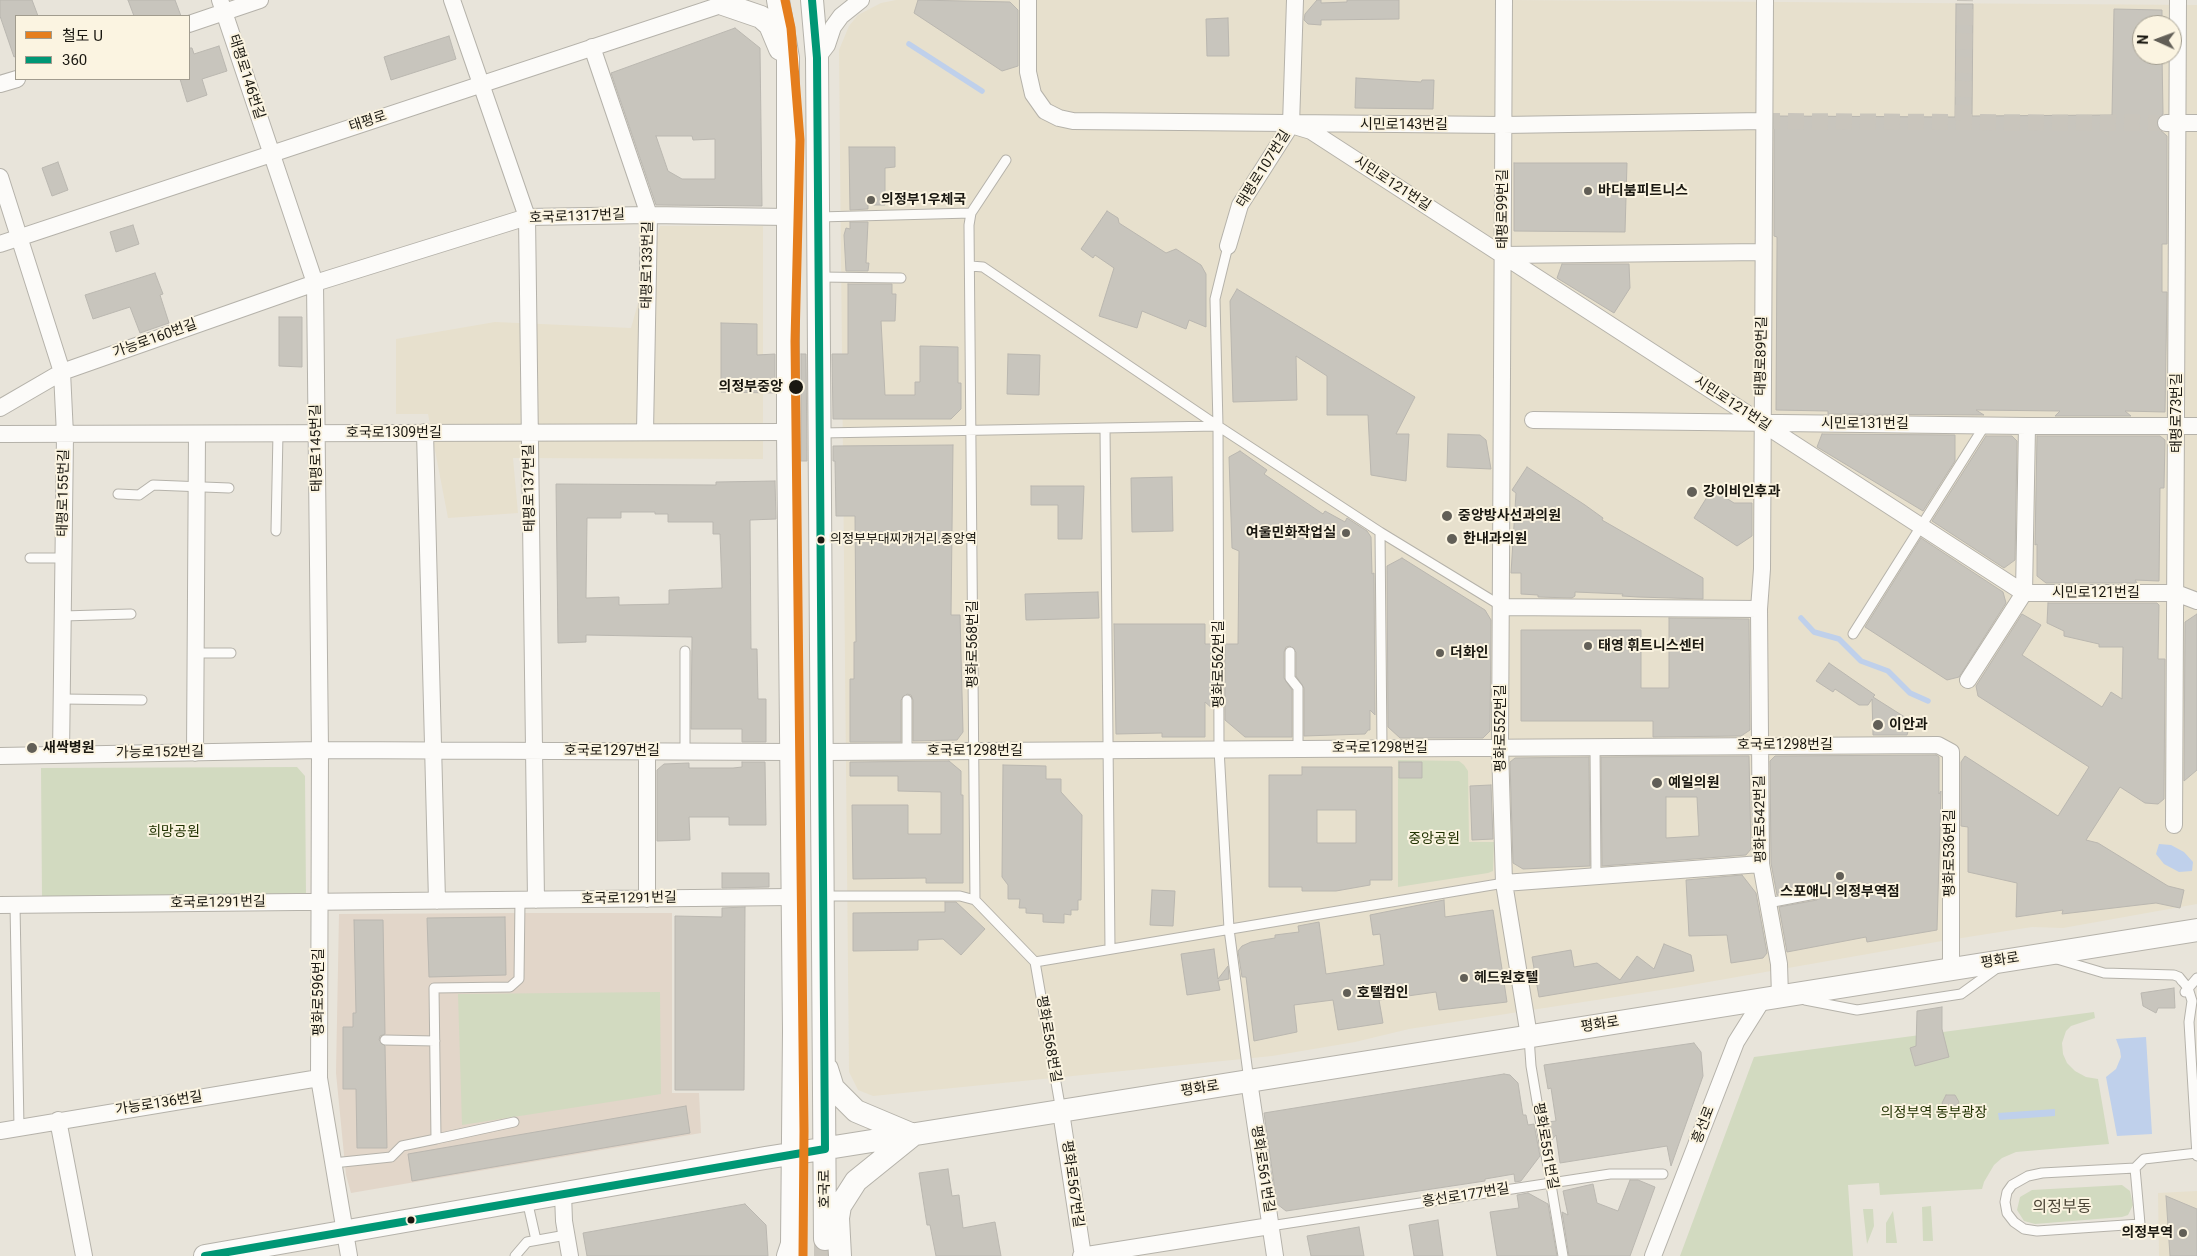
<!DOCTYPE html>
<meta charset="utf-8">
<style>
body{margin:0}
#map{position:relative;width:2197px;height:1256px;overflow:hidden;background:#e8e4da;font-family:Roboto,"Noto Sans KR",sans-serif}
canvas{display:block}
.legend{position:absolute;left:15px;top:15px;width:175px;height:65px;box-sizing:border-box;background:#fbf4e1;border:1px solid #a19c8e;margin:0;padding:6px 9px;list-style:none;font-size:15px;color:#1a1811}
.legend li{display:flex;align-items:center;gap:10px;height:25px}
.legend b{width:25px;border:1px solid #a19c8e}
.north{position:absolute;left:2132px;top:15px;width:50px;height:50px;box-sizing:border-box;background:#fbf4e1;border:1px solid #a19c8e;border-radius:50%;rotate:272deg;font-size:14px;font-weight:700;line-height:20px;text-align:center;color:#1a1811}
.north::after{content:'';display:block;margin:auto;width:18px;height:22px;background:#625f57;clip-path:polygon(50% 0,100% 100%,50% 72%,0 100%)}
</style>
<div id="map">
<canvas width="2197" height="1256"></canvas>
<ul class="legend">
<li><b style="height:6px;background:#e57e1d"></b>철도 U</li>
<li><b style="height:6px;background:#009775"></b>360</li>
</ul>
<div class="north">N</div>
</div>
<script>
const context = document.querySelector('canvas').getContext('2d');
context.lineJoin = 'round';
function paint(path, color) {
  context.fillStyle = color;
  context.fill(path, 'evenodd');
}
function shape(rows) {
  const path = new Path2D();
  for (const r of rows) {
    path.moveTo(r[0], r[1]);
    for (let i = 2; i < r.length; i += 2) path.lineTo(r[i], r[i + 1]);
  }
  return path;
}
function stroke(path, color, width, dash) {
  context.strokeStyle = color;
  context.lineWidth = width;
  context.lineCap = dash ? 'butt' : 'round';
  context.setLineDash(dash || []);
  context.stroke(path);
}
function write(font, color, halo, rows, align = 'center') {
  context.font = font + ' Roboto,"Noto Sans KR",sans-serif';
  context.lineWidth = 4;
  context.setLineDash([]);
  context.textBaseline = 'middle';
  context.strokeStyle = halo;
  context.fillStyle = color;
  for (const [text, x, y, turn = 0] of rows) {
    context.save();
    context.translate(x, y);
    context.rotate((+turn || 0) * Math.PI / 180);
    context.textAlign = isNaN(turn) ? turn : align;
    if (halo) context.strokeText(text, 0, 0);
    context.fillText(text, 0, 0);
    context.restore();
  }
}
paint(shape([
 [896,0,1505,0,2197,5,2197,904,2063,928,2032,927,1936,942,1680,987,1409,1029,1355,1042,1272,1056,873,1096,858,1090,849,1072,839,50,849,26,858,15,881,3],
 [2142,25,2172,25,2172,55,2142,55],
 [660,226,763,226,763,459,513,458,518,513,448,518,428,414,396,414,396,339,495,322,631,328],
 [2197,1191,2197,1256,2159,1256,2158,1193]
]), '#e7e0cd');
paint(shape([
 [512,913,672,913,672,1093,699,1093,701,1133,351,1193,346,1175,336,1073,339,914]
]), '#e2d6c9');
paint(shape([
 [1398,760,1459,761,1464,765,1468,771,1469,842,1494,842,1493,871,1488,873,1398,887],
 [297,767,305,776,306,896,42,898,41,768],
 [660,992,661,1094,462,1125,458,994],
 [2094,1012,2095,1018,2071,1026,2066,1031,2062,1043,2063,1054,2067,1063,2075,1071,2086,1077,2098,1079,2109,1144,2016,1152,2002,1158,1994,1165,1984,1182,1982,1189,1880,1195,1879,1183,1848,1185,1853,1256,1680,1256,1754,1057],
 [2122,1185,2130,1191,2133,1205,2128,1215,2122,1217,2035,1224,2024,1221,2017,1210,2020,1197,2032,1190],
 [1931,1206,1933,1241,1923,1241,1922,1207],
 [1863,1209,1873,1209,1874,1226,1867,1244],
 [1893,1211,1897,1243,1886,1243,1886,1223]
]), '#d2dac0');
paint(shape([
 [2159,844,2171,845,2184,852,2193,862,2192,871,2179,872,2164,864,2156,854],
 [2146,1037,2152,1134,2117,1136,2106,1077,2116,1069,2121,1057,2120,1050,2116,1039],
 [2055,1109,2055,1116,1999,1120,1998,1113]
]), '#bfd0eb');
stroke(shape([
 [909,44,982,91],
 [1801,618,1814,632,1839,639,1861,661,1888,671,1910,693,1928,701]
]), '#bfd0eb', 5.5);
const building = shape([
 [0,0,32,0,38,16,16,16,16,56,14,57,0,16,0,0],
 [128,0,175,0,181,16,134,16,128,0],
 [918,0,1010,2,1018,10,1018,66,1002,71,914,13,918,0],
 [1317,0,1321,0,1321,3,1347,2,1347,0,1399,0,1399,19,1321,20,1321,25,1308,24,1304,20,1305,14,1317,0],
 [1956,4,1973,4,1972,116,2112,115,2114,9,2162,10,2162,25,2142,25,2142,55,2162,55,2163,114,2158,118,2156,123,2158,128,2167,136,2167,244,2162,244,2162,292,2167,292,2165,412,2125,411,2131,416,2055,416,2060,411,1976,410,1984,415,1828,414,1828,411,1776,410,1777,247,1777,237,1774,236,1774,116,1955,117,1956,4],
 [1228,18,1229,56,1207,56,1206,19,1228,18],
 [735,28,760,48,762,206,656,205,611,73,735,28],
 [656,136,692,136,693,140,715,139,715,179,682,179,668,171,656,136],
 [449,36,456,59,391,80,384,57,449,36],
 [219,46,227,71,202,79,207,95,187,102,180,79,189,79,189,48,192,48,194,54,219,46],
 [1356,78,1421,82,1422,80,1434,80,1433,109,1355,108,1356,78],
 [849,147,895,147,895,167,885,168,885,205,868,205,868,209,850,210,849,147],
 [58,162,68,190,52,196,42,168,58,162],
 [1514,163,1627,163,1625,232,1514,231,1514,163],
 [1107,211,1118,218,1119,223,1166,253,1176,249,1201,265,1206,274,1206,327,1189,320,1186,329,1142,311,1137,328,1099,316,1114,268,1095,255,1093,258,1081,249,1107,211],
 [850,222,868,222,866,263,869,263,868,271,846,271,844,235,846,228,850,229,850,222],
 [133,225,139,244,116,252,110,232,133,225],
 [1562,264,1629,264,1630,288,1614,313,1557,278,1562,264],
 [155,273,163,294,160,295,169,323,140,333,130,307,93,319,85,295,155,273],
 [848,284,892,284,892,294,896,294,895,321,881,321,885,395,915,395,915,382,920,382,920,346,958,347,958,383,961,383,961,409,951,419,833,419,832,354,848,354,848,284],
 [1237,289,1415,397,1396,434,1409,434,1406,481,1371,475,1368,415,1327,415,1327,376,1296,356,1297,400,1233,402,1230,301,1237,289],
 [279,317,302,317,302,367,279,366,279,317],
 [721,323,757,324,757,355,775,354,775,393,721,392,721,323],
 [801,354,806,354,807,461,801,461,801,354],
 [1008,354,1040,355,1039,395,1007,394,1008,354],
 [1448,434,1480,435,1486,440,1491,469,1447,467,1448,434],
 [1822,434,1955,435,1955,461,1923,511,1817,447,1822,434],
 [1986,436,2012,436,2017,441,2015,560,2004,568,1932,521,1986,436],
 [2037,436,2160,436,2165,440,2164,488,2160,488,2159,581,2135,580,2137,583,2046,583,2037,576,2037,544,2035,545,2037,436],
 [953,445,951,615,960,615,963,732,957,740,913,741,913,700,911,695,907,694,901,700,901,742,850,742,850,679,854,679,854,642,856,642,855,516,836,516,835,461,833,461,833,446,953,445],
 [1240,451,1267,470,1264,474,1323,514,1325,511,1345,522,1347,518,1367,531,1371,537,1372,574,1374,573,1375,715,1370,710,1370,730,1368,730,1365,734,1304,736,1304,688,1296,676,1296,652,1290,646,1286,647,1284,652,1284,678,1292,690,1292,737,1245,737,1225,720,1225,644,1238,644,1239,551,1232,548,1229,457,1240,451],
 [1527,467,1585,505,1603,518,1602,520,1703,578,1703,599,1638,597,1622,596,1623,594,1575,592,1575,596,1572,598,1538,597,1538,595,1521,594,1521,573,1511,573,1516,493,1512,490,1527,467],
 [1172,477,1173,531,1132,532,1131,478,1172,477],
 [775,481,776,519,750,520,751,649,757,649,758,699,766,699,766,742,742,742,742,729,691,729,692,637,586,635,586,642,558,643,556,484,716,485,716,482,775,481],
 [621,512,655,512,655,514,668,514,668,522,713,522,713,534,720,534,722,588,669,590,669,604,619,605,619,597,586,598,587,518,621,518,621,512],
 [1031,486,1084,486,1082,539,1058,539,1058,505,1031,505,1031,486],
 [1712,489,1734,503,1752,503,1752,536,1737,546,1694,518,1712,489],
 [1921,538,2003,592,2006,603,1959,677,1947,680,1865,627,1921,538],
 [1402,558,1485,610,1491,620,1490,731,1483,738,1400,738,1388,727,1387,566,1402,558],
 [1098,592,1099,618,1026,620,1025,594,1098,592],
 [2048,603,2157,603,2159,605,2158,659,2165,659,2164,799,2158,804,2145,803,2120,787,2086,840,2098,843,2168,886,2184,890,2180,908,2156,903,2062,914,2063,910,2016,917,2017,883,1968,872,1968,827,1961,826,1961,762,1965,756,2058,816,2089,767,1978,696,1976,686,2022,614,2041,625,2022,655,2102,707,2111,692,2122,699,2123,647,2099,647,2099,644,2064,636,2064,631,2047,623,2048,603],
 [2197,614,2197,770,2184,781,2185,622,2197,614],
 [1669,618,1749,619,1750,730,1741,736,1653,737,1653,721,1521,721,1521,630,1641,630,1641,688,1669,688,1669,618],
 [1114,624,1205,624,1205,644,1212,644,1213,709,1205,702,1205,737,1162,737,1162,733,1116,734,1114,624],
 [1829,663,1875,695,1873,697,1911,721,1907,735,1873,735,1872,699,1868,705,1859,705,1835,689,1833,692,1816,681,1829,663],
 [1936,755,1939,757,1939,794,1941,791,1937,930,1867,942,1866,937,1787,952,1779,907,1817,900,1821,893,1819,890,1814,888,1777,895,1771,863,1770,761,1775,756,1936,755],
 [1589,757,1590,866,1523,869,1513,863,1510,762,1515,758,1589,757],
 [1601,757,1749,756,1751,849,1746,855,1602,866,1601,757],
 [1666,797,1697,797,1699,836,1666,838,1666,797],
 [949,761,961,771,961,795,963,795,963,883,926,883,926,878,853,879,852,805,908,805,908,834,941,834,941,792,898,791,898,776,850,776,850,762,949,761],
 [742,762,765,762,766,825,729,825,729,817,689,817,690,840,657,841,657,770,664,764,689,763,689,768,733,768,742,767,742,762],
 [1399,762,1422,762,1422,778,1399,778,1399,762],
 [1003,765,1046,766,1046,779,1061,779,1061,792,1082,815,1081,900,1078,900,1078,910,1071,910,1071,915,1064,914,1064,923,1043,922,1043,914,1026,913,1026,908,1019,908,1020,899,1008,899,1008,885,1002,877,1003,765],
 [1302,767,1392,767,1392,880,1370,880,1370,885,1336,891,1302,891,1302,887,1269,887,1269,775,1302,775,1302,767],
 [1317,810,1356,810,1356,843,1317,843,1317,810],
 [1491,785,1493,839,1472,840,1470,786,1491,785],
 [722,873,769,873,769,887,722,888,722,873],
 [1742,875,1756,893,1767,953,1763,958,1731,963,1727,935,1689,936,1686,880,1742,875],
 [1152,890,1175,891,1173,926,1150,925,1152,890],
 [1444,900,1445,917,1493,910,1507,1002,1439,1010,1436,992,1379,1000,1383,1023,1338,1030,1333,1000,1294,1005,1297,1032,1254,1041,1246,977,1242,977,1238,951,1242,946,1251,942,1275,938,1275,935,1299,932,1298,926,1319,922,1326,974,1384,965,1380,934,1373,935,1370,915,1444,900],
 [945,902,956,902,985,929,961,955,943,939,918,940,918,950,853,951,853,913,945,912,945,902],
 [745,907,744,1090,675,1090,675,916,722,917,722,908,745,907],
 [505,917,506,975,429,977,427,918,505,917],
 [354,920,383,920,385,1034,380,1036,379,1040,385,1046,387,1148,357,1148,356,1089,343,1089,343,1027,353,1027,353,1013,356,1013,354,920],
 [1664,944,1691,955,1694,971,1539,997,1532,957,1571,950,1574,967,1597,963,1620,980,1637,956,1654,969,1664,944],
 [1214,949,1218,979,1228,966,1229,979,1218,981,1220,990,1187,995,1181,954,1214,949],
 [2174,988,2175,1008,2158,1008,2156,1013,2143,1006,2141,993,2174,988],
 [1942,1007,1942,1029,1949,1057,1915,1066,1910,1048,1916,1046,1917,1011,1942,1007],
 [1694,1043,1701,1052,1703,1076,1671,1166,1667,1146,1560,1163,1556,1135,1550,1142,1547,1122,1556,1121,1551,1088,1548,1089,1544,1065,1694,1043],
 [1504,1074,1510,1075,1518,1083,1523,1115,1526,1115,1528,1125,1534,1124,1540,1156,1521,1181,1515,1182,1514,1174,1485,1179,1485,1181,1286,1211,1277,1204,1264,1113,1504,1074],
 [1946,1095,1955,1095,1959,1102,1955,1110,1946,1110,1942,1103,1946,1095],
 [686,1106,690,1133,412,1181,408,1154,686,1106],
 [948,1169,952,1196,959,1195,963,1228,995,1222,1001,1256,936,1256,930,1225,927,1225,919,1173,948,1169],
 [1630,1180,1638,1180,1655,1187,1630,1256,1569,1256,1562,1212,1568,1215,1563,1191,1593,1184,1597,1203,1618,1211,1630,1180],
 [1528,1193,1548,1204,1557,1256,1497,1256,1490,1212,1519,1208,1517,1195,1528,1193],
 [2166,1196,2197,1209,2197,1256,2170,1256,2166,1196],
 [745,1204,766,1225,768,1256,587,1256,583,1233,745,1204],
 [1438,1220,1443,1256,1414,1256,1409,1225,1438,1220],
 [1359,1227,1364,1256,1311,1256,1307,1236,1359,1227]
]);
paint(building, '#c8c5bd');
stroke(building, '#bab7b0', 1);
stroke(shape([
 [1764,121,2166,123],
 [1963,121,1965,0]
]), '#c9c5bc', 16, [16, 8]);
stroke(shape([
 [825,1256,825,1239]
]), '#c9c5bc', 22, [22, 11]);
const lane = shape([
 [1006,160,971,213,969,225,975,900,1035,962,1061,1111],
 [819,217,971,213],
 [1228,246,1215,299,1218,426,1219,749,1229,929,1249,1081],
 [971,266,983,267,1218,426,1380,532,1382,748],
 [819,277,901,278],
 [1105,428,1110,949],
 [821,433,1218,426],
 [118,494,139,495,153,485,229,488],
 [276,531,278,433],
 [1380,532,1503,607],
 [30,558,63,558],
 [63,616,131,614],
 [1853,634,1985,425],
 [1290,652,1290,678,1298,688,1298,749],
 [196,653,231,653],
 [62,699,142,700],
 [907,700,907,751],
 [1595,746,1596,875],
 [685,752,685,651],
 [823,896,960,896,975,900],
 [1768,903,1815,894],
 [15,905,19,1128],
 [2057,959,2104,973,2174,975,2179,977,2182,981],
 [1035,962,1504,883],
 [2179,977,2188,988,2192,1001,2189,1022,2197,1156],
 [2185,992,2197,978],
 [1805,1000,1857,1010,1961,994,1997,968],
 [1529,1037,1531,1066,1563,1256],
 [385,1040,435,1041],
 [436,1139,514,1122],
 [333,1163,391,1157,402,1146,436,1139,434,988,510,987,519,979,520,900],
 [2135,1168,2140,1224,2037,1231,2024,1229,2014,1222,2007,1213,2005,1202,2007,1192,2012,1185,2028,1176,2042,1173,2135,1168,2144,1159,2197,1153],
 [527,1200,536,1240],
 [1270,1226,1610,1174,1663,1174],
 [515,1256,527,1242,566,1235]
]);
const street = shape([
 [220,0,315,283,320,750,319,1078,349,1256],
 [452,0,527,217,536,900],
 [1028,0,1028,72,1033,94,1045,111,1059,118,1073,121,1503,125,1764,121],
 [1504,0,1500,747,1504,883,1529,1036],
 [1765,0,1762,569,1759,609,1761,864,1779,964,1780,996],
 [189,24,260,0],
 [592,47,649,215,645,432],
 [817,58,827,45,833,27,841,16,861,0],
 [0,84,17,79],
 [2166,123,2197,123],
 [1291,125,1311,131,2024,593,2176,593,2197,601],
 [0,177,62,372,65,435,61,755],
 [0,244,733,1],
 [1228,246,1240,205,1291,125,1295,0],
 [1503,255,1763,252],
 [0,408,62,372,315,283,527,217,649,215,788,217],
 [1533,420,2027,426,2197,426],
 [425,432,437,901],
 [0,434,788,432],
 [1503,607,1759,609],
 [1968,680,2024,593,2027,426],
 [647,752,647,899],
 [822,752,1938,745,1951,752,1951,969],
 [195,753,197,434],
 [0,756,320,750,792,752],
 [2174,825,2178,0],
 [1504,883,1761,864],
 [0,905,792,897],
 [1249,1081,1275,1256],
 [1061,1112,1083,1256],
 [58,1120,84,1256],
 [0,1131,319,1078],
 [563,1194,564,1221,570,1256],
 [1081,1256,1270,1226],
 [1653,1256,1736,1042,1763,999]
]);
const secondary = shape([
 [778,0,788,58,788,432,794,1031,792,1244,788,1256],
 [812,0,817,58,825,1239],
 [723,4,761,17,770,25,780,49],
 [827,1069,833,1088,856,1111,913,1135,856,1181,840,1206,838,1218,830,1232],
 [838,1218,840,1256],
 [205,1256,765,1158,2197,930]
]);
stroke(lane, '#b5b2aa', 11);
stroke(street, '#b5b2aa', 18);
stroke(secondary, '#b5b2aa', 24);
stroke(lane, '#fcfbf9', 9);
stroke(street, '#fcfbf9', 16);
stroke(secondary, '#fcfbf9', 22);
stroke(shape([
 [205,1256,825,1149,817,58,812,0]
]), '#009775', 8);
stroke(shape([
 [785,0,791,28,800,140,795,341,804,1131,803,1256]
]), '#e57e1d', 9);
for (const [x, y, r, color] of [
 [1588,191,5,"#625f57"],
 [871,200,5,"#625f57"],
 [796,387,8,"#1a1811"],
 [1692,492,6,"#625f57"],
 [1447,516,6,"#625f57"],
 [1346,533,5,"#625f57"],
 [1452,539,6,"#625f57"],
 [821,540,4.5,"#1a1811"],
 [1588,646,5,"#625f57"],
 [1440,653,5,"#625f57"],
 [1878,725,6,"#625f57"],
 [32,748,6,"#625f57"],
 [1657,783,6,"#625f57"],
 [1840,876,5,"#625f57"],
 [1464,978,5,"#625f57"],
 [1347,993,5,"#625f57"],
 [411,1220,4.5,"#1a1811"],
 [2183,1233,5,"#625f57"]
]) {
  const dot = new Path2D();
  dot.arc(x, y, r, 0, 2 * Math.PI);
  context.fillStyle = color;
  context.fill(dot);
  stroke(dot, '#fbf4e1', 2);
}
write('13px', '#1a1811', '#fbf4e1', [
 ["의정부부대찌개거리.중앙역",830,540]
], 'left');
write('14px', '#1a1811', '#fbf4e1', [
 ["태평로146번길",246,77,72],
 ["태평로",368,122,-18],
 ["시민로143번길",1404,125],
 ["태평로107번길",1264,169,-58],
 ["시민로121번길",1392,184,33],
 ["태평로99번길",1503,209,-90],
 ["호국로1317번길",577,217,-2],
 ["태평로133번길",648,265,-89],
 ["가능로160번길",155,339,-20],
 ["태평로89번길",1762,356,-89],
 ["시민로121번길",1732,404,33],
 ["태평로73번길",2177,413,-90],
 ["시민로131번길",1865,424],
 ["호국로1309번길",394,433],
 ["태평로145번길",317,448,-91],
 ["태평로137번길",530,488,-91],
 ["태평로155번길",64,493,-89],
 ["시민로121번길",2096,593],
 ["평화로568번길",973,644,-90],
 ["평화로562번길",1219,664,-90],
 ["평화로552번길",1501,728,-90],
 ["호국로1298번길",1785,745],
 ["호국로1298번길",1380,748],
 ["호국로1297번길",612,751],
 ["호국로1298번길",975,751],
 ["가능로152번길",160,753,-1],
 ["평화로542번길",1761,819,-91],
 ["평화로536번길",1950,853,-90],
 ["호국로1291번길",629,899,-1],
 ["호국로1291번길",218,903,-1],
 ["평화로",2000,961,-9],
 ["평화로596번길",319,992,-90],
 ["평화로",1600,1025,-9],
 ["평화로568번길",1048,1039,80],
 ["평화로",1200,1089,-9],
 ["가능로136번길",159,1104,-9],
 ["흥선로",1704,1125,-69],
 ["평화로551번길",1545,1146,80],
 ["평화로561번길",1262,1169,81],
 ["평화로567번길",1072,1184,82],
 ["호국로",825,1189,-90],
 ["흥선로177번길",1466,1196,-9]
]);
write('bold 14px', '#1a1811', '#fbf4e1', [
 ["바디붐피트니스",1598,191],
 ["의정부1우체국",881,200],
 ["강이비인후과",1703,492],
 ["중앙방사선과의원",1458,516],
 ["여울민화작업실",1336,533,"right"],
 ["한내과의원",1463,539],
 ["태영 휘트니스센터",1598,646],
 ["더화인",1450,653],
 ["이안과",1889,725],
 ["새싹병원",43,748],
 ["예일의원",1668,783],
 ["스포애니 의정부역점",1840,892,"center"],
 ["헤드원호텔",1474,978],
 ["호텔컴인",1357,993],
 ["의정부역",2173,1233,"right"]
], 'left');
write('bold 14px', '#1a1811', '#fbf4e1', [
 ["의정부중앙",783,387]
], 'right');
write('14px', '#203100', '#fbf4e1', [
 ["희망공원",174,832],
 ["중앙공원",1434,839],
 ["의정부역 동부광장",1934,1113]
]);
write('16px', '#4b4536', '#fbf4e1', [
 ["의정부동",2062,1208]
]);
</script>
